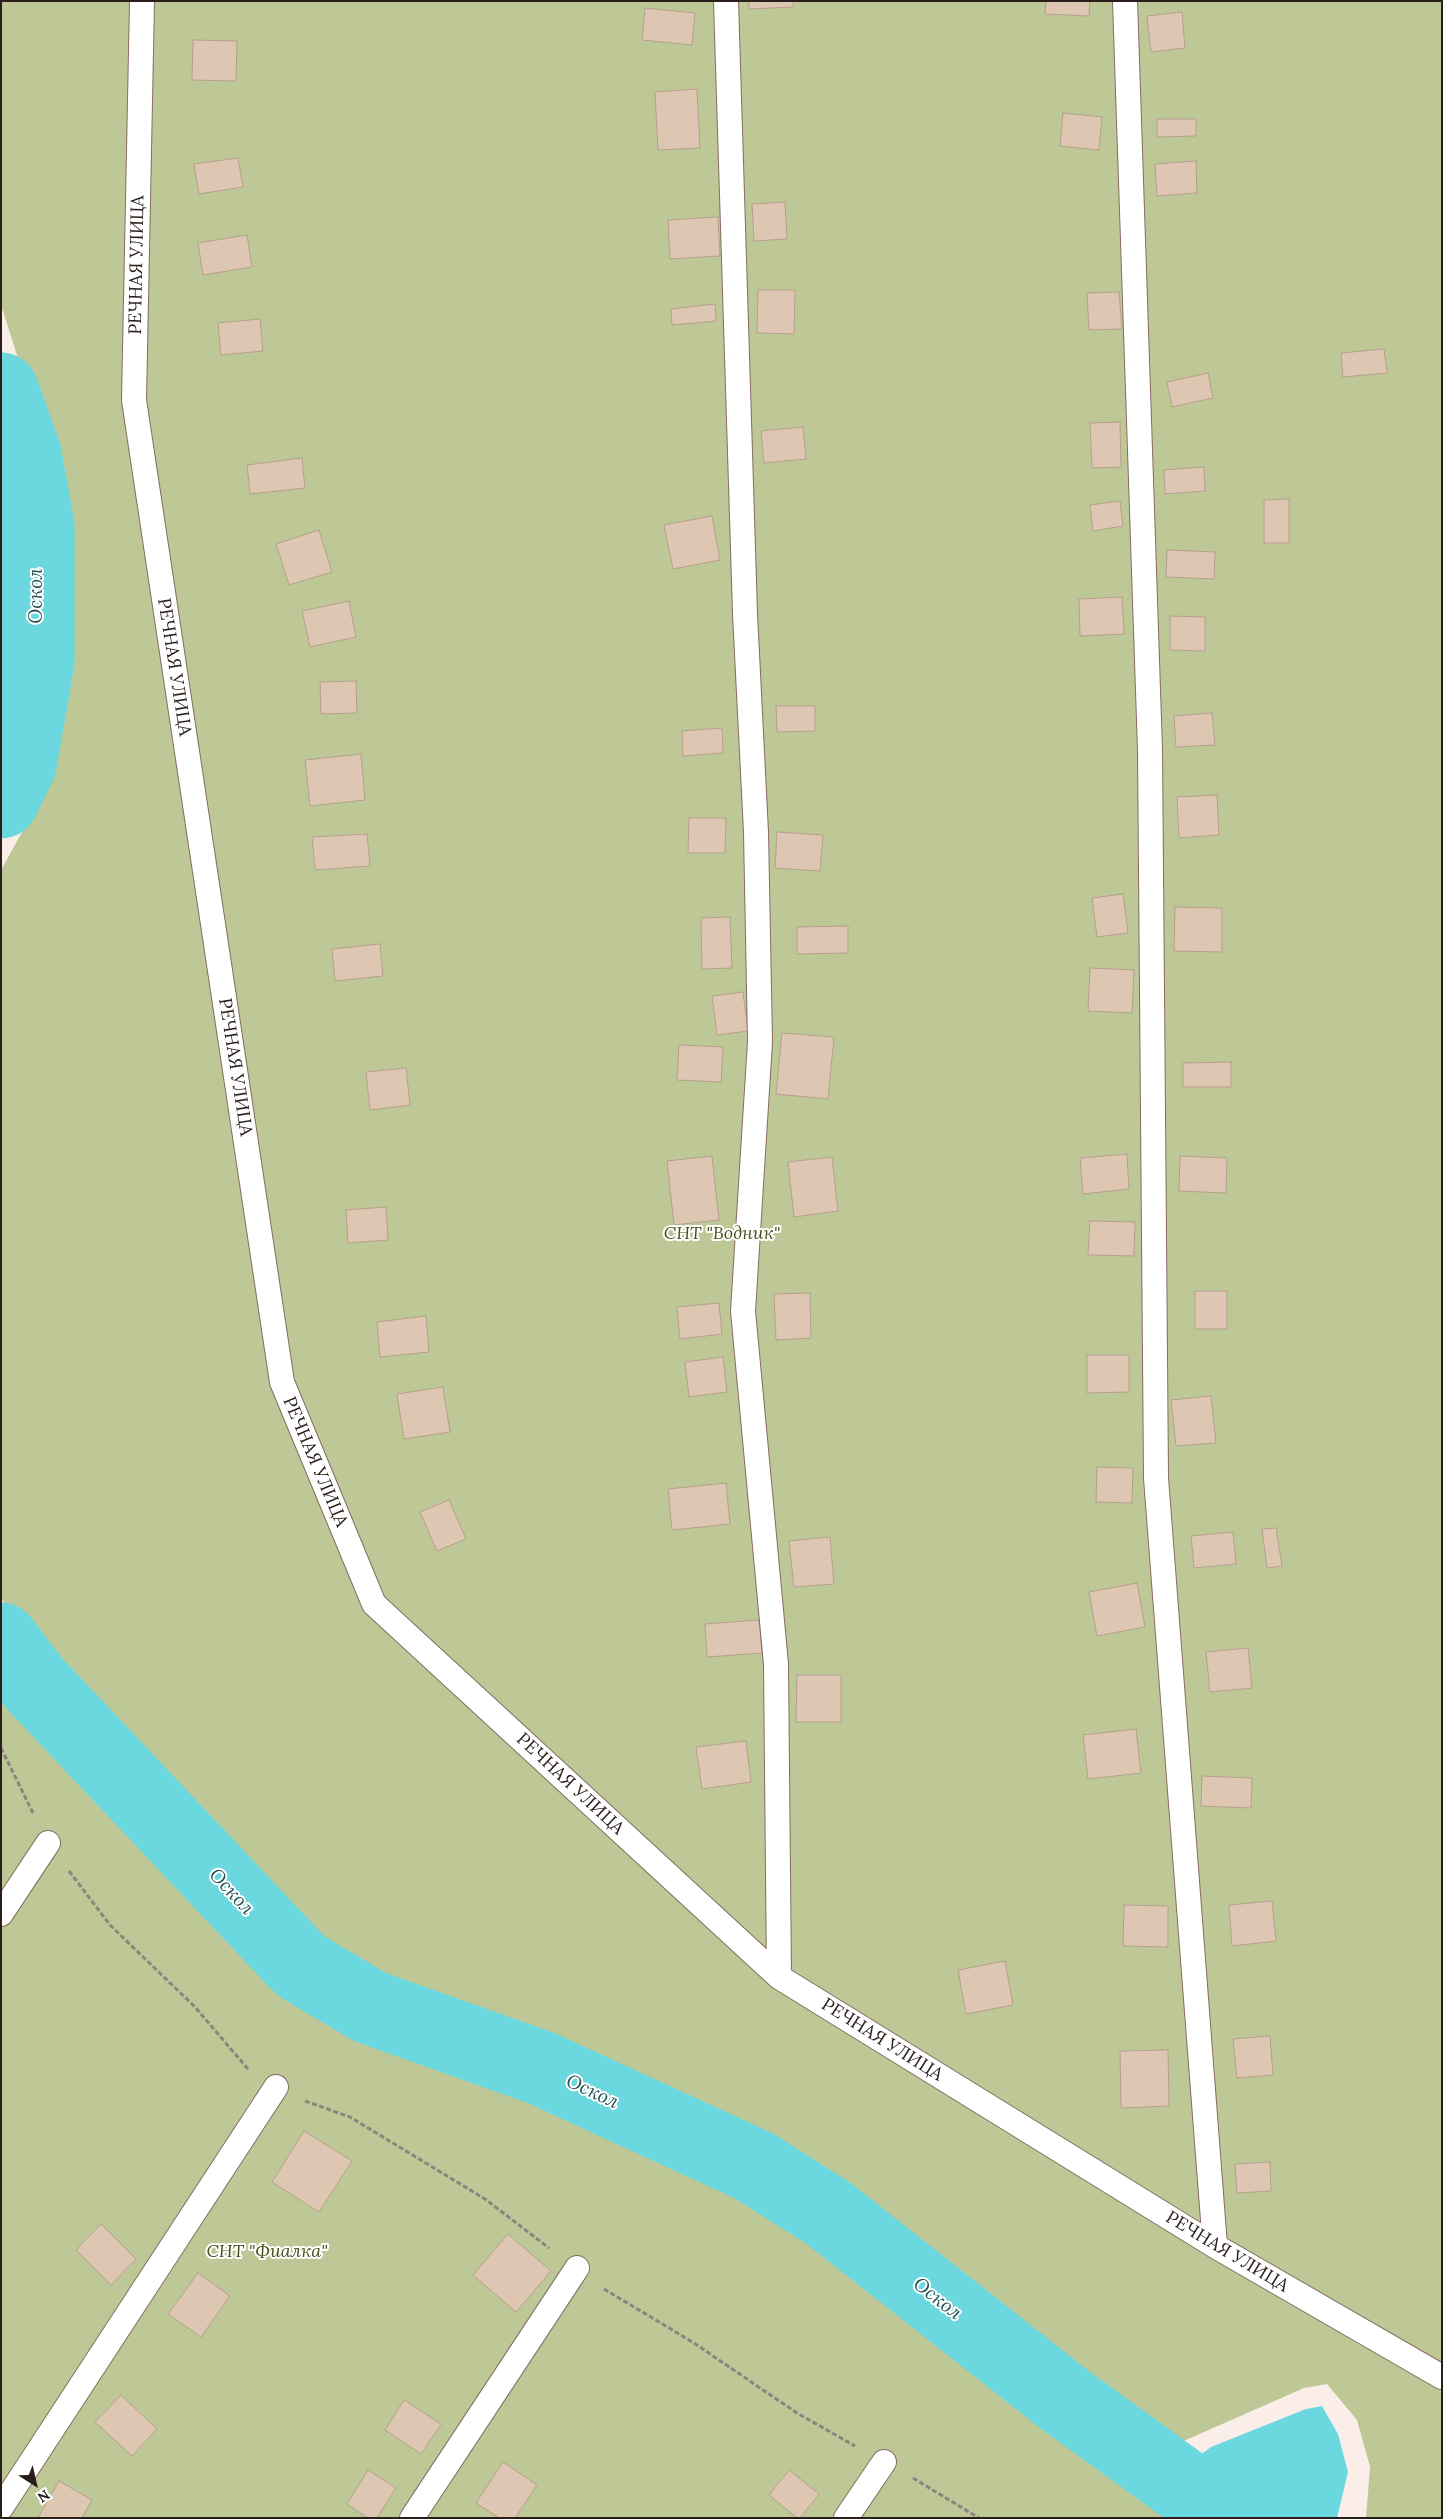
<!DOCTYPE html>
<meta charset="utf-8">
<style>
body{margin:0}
#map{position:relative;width:1443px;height:2519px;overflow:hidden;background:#fbeee9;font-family:Lora,serif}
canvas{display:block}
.frame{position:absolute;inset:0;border:2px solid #291e1a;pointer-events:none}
.north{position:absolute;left:10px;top:2459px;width:50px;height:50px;-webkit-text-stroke:4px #fff;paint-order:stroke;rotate:145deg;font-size:14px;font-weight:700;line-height:20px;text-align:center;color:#291e1a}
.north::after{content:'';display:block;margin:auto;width:18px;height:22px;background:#291e1a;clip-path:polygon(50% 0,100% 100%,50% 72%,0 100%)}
</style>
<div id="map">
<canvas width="1443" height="2519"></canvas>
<div class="frame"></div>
<div class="north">N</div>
</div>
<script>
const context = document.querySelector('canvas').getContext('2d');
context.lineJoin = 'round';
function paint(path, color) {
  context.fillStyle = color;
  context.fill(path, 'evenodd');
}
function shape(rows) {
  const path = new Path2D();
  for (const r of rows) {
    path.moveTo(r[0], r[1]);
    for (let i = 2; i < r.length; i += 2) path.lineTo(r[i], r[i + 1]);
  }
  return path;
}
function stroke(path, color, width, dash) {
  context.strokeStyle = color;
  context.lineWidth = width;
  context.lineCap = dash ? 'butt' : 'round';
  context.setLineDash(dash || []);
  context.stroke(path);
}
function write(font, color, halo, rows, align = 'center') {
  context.font = font + ' Lora,serif';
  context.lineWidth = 4;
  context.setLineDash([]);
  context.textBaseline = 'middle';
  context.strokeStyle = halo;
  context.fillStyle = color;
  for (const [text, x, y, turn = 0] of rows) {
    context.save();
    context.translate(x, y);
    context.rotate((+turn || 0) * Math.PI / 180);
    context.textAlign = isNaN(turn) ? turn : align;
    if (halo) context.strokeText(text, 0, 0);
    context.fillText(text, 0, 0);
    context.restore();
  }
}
paint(shape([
 [1,1,1442,1,1442,2518,1366,2518,1370,2467,1357,2420,1327,2384,1304,2388,1170,2447,842,2200,767,2149,548,2048,382,1990,322,1952,53,1672,1,1598,1,870,52,778,63,670,66,532,45,443,1,305],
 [1,652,19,765,1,801],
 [1,1640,33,1682,301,1966,370,2007,541,2068,754,2166,828,2213,1065,2400,1192,2492,1219,2518,1,2518]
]), '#bdc896');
paint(shape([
 [1322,2406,1338,2434,1348,2472,1337,2518,1192,2518,1170,2477,1211,2447,1306,2409]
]), '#6bd8df');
stroke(shape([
 [1,390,24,454,37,526,37,662,19,765,1,801],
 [1,1640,33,1682,301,1966,370,2007,541,2068,754,2166,828,2213,1065,2400,1192,2492,1219,2518]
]), '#6bd8df', 75);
const building = shape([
 [749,1,793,1,793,7,749,9,749,1],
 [1046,1,1090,1,1089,16,1045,14,1046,1],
 [645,8,695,13,692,45,642,40,645,8],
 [1182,12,1185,48,1151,52,1147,16,1182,12],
 [193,40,237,41,236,81,192,80,193,40],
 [697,89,700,148,658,150,655,92,697,89],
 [1063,113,1102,117,1099,150,1060,146,1063,113],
 [1157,119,1196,119,1196,136,1157,137,1157,119],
 [238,158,243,187,199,194,194,164,238,158],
 [1196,161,1197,193,1157,196,1155,164,1196,161],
 [785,202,787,239,754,241,752,204,785,202],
 [718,217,720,256,670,259,668,220,718,217],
 [247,235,252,267,203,275,198,243,247,235],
 [758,290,795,290,794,334,757,333,758,290],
 [1119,292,1122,329,1089,330,1087,293,1119,292],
 [715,304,716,321,672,325,671,309,715,304],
 [260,319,263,351,221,355,218,323,260,319],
 [1384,349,1387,373,1343,377,1341,353,1384,349],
 [1208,373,1213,398,1172,407,1167,382,1208,373],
 [1120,422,1121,467,1092,468,1090,423,1120,422],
 [803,427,806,459,764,463,761,431,803,427],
 [302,458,305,488,250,494,247,465,302,458],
 [1204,467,1205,491,1165,494,1164,470,1204,467],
 [1289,499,1289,543,1264,543,1264,500,1289,499],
 [1120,501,1123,526,1093,531,1090,505,1120,501],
 [712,516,720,560,673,569,664,525,712,516],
 [319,530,332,572,289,585,276,544,319,530],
 [1167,550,1215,552,1214,579,1166,577,1167,550],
 [1122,597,1124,634,1080,636,1079,599,1122,597],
 [349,601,356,637,310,647,302,611,349,601],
 [1170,616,1205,617,1205,651,1170,650,1170,616],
 [356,681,357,713,321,714,320,682,356,681],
 [776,706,815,706,815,731,777,732,776,706],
 [1212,713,1215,745,1176,747,1174,716,1212,713],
 [722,728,723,753,683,756,682,731,722,728],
 [361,754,365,800,310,806,305,760,361,754],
 [1217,795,1219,835,1179,838,1177,797,1217,795],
 [689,818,726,818,725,853,688,853,689,818],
 [777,832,823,835,820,871,775,868,777,832],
 [367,834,370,866,315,870,312,837,367,834],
 [1123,894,1128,933,1097,937,1092,898,1123,894],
 [1175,907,1222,908,1222,952,1174,951,1175,907],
 [730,917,732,968,702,969,701,918,730,917],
 [848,926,848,953,797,954,797,927,848,926],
 [380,944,383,976,335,981,332,949,380,944],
 [1090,968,1134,970,1132,1013,1088,1011,1090,968],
 [743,992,748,1031,717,1035,712,996,743,992],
 [782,1033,834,1037,828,1099,776,1094,782,1033],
 [679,1045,723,1047,721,1082,677,1080,679,1045],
 [1231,1062,1231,1087,1183,1087,1183,1063,1231,1062],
 [406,1068,410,1105,370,1110,366,1072,406,1068],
 [1127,1154,1129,1189,1083,1194,1080,1158,1127,1154],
 [712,1156,719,1220,674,1225,667,1161,712,1156],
 [1180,1156,1227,1158,1226,1193,1179,1191,1180,1156],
 [832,1157,838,1211,794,1217,788,1162,832,1157],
 [386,1207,388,1240,348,1243,346,1210,386,1207],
 [1090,1221,1135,1222,1134,1256,1088,1255,1090,1221],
 [1195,1291,1227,1291,1227,1329,1195,1329,1195,1291],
 [810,1293,811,1338,776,1340,774,1294,810,1293],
 [719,1303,722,1334,680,1339,677,1307,719,1303],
 [426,1316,429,1352,380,1357,377,1322,426,1316],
 [1087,1355,1129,1355,1129,1392,1087,1393,1087,1355],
 [723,1357,727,1392,689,1397,685,1362,723,1357],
 [443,1387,450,1432,404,1439,397,1394,443,1387],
 [1211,1396,1216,1443,1176,1446,1171,1400,1211,1396],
 [1097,1467,1133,1468,1132,1503,1096,1502,1097,1467],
 [726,1483,730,1524,672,1530,668,1489,726,1483],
 [449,1500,466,1539,437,1551,420,1512,449,1500],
 [1276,1528,1282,1566,1267,1568,1262,1529,1276,1528],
 [1233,1532,1236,1564,1194,1568,1191,1536,1233,1532],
 [830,1537,834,1584,794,1587,789,1541,830,1537],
 [1137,1583,1145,1627,1097,1636,1089,1592,1137,1583],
 [759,1620,762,1653,707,1657,705,1624,759,1620],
 [1248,1648,1252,1688,1210,1692,1206,1652,1248,1648],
 [797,1675,841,1675,841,1722,796,1722,797,1675],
 [1136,1729,1141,1773,1088,1779,1083,1735,1136,1729],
 [746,1741,751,1782,702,1789,696,1747,746,1741],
 [1202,1776,1252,1778,1251,1808,1201,1806,1202,1776],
 [1272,1901,1276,1941,1232,1946,1229,1905,1272,1901],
 [1124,1905,1168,1906,1168,1947,1123,1946,1124,1905],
 [1005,1961,1013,2005,966,2014,958,1970,1005,1961],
 [1270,2036,1273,2075,1237,2078,1233,2039,1270,2036],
 [1168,2050,1169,2106,1121,2108,1120,2051,1168,2050],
 [304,2131,352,2161,319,2212,272,2182,304,2131],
 [1270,2162,1271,2191,1237,2193,1235,2164,1270,2162],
 [101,2224,136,2259,111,2285,76,2250,101,2224],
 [508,2234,551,2271,516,2312,473,2275,508,2234],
 [198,2273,230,2296,201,2337,168,2314,198,2273],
 [121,2395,157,2429,132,2456,95,2422,121,2395],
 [404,2400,441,2424,421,2454,385,2430,404,2400],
 [503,2462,537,2485,515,2518,499,2518,476,2503,503,2462],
 [368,2470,396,2488,377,2518,368,2518,347,2504,368,2470],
 [789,2470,819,2494,800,2518,797,2518,769,2495,789,2470],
 [59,2481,92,2500,82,2518,38,2518,59,2481]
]);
paint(building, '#ddc6b2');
stroke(building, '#b6a08d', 1);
const service = shape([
 [142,1,134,400,282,1382,374,1604,779,1977,1215,2246,1442,2377],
 [726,1,745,614,756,832,760,1042,743,1311,776,1664,779,1977],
 [1125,1,1150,750,1156,1478,1215,2246],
 [1,1914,48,1843],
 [1,2508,276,2087],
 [412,2518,577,2268],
 [846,2518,884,2462]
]);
stroke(service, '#876c62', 26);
stroke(shape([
 [1,1748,33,1813],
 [69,1871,110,1925,195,2007,248,2069],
 [305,2101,350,2117,485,2199,549,2248],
 [604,2289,694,2343,797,2413,855,2446],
 [913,2478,979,2518]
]), '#8f837e', 3, [5, 2.5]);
stroke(service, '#fff', 24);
write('18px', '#291e1a', '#fff', [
 ["РЕЧНАЯ УЛИЦА",137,265,-89],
 ["РЕЧНАЯ УЛИЦА",174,667,81],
 ["РЕЧНАЯ УЛИЦА",235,1067,81],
 ["РЕЧНАЯ УЛИЦА",315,1462,67],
 ["РЕЧНАЯ УЛИЦА",570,1784,43],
 ["РЕЧНАЯ УЛИЦА",882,2040,32],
 ["РЕЧНАЯ УЛИЦА",1227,2252,31]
]);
write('italic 18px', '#48511a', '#fff', [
 ["СНТ \"Водник\"",722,1234],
 ["СНТ \"Фиалка\"",267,2252]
]);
write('italic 19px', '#215154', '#fff', [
 ["Оскол",37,596,-90],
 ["Оскол",231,1892,47],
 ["Оскол",592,2092,25],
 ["Оскол",937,2299,38]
]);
</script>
